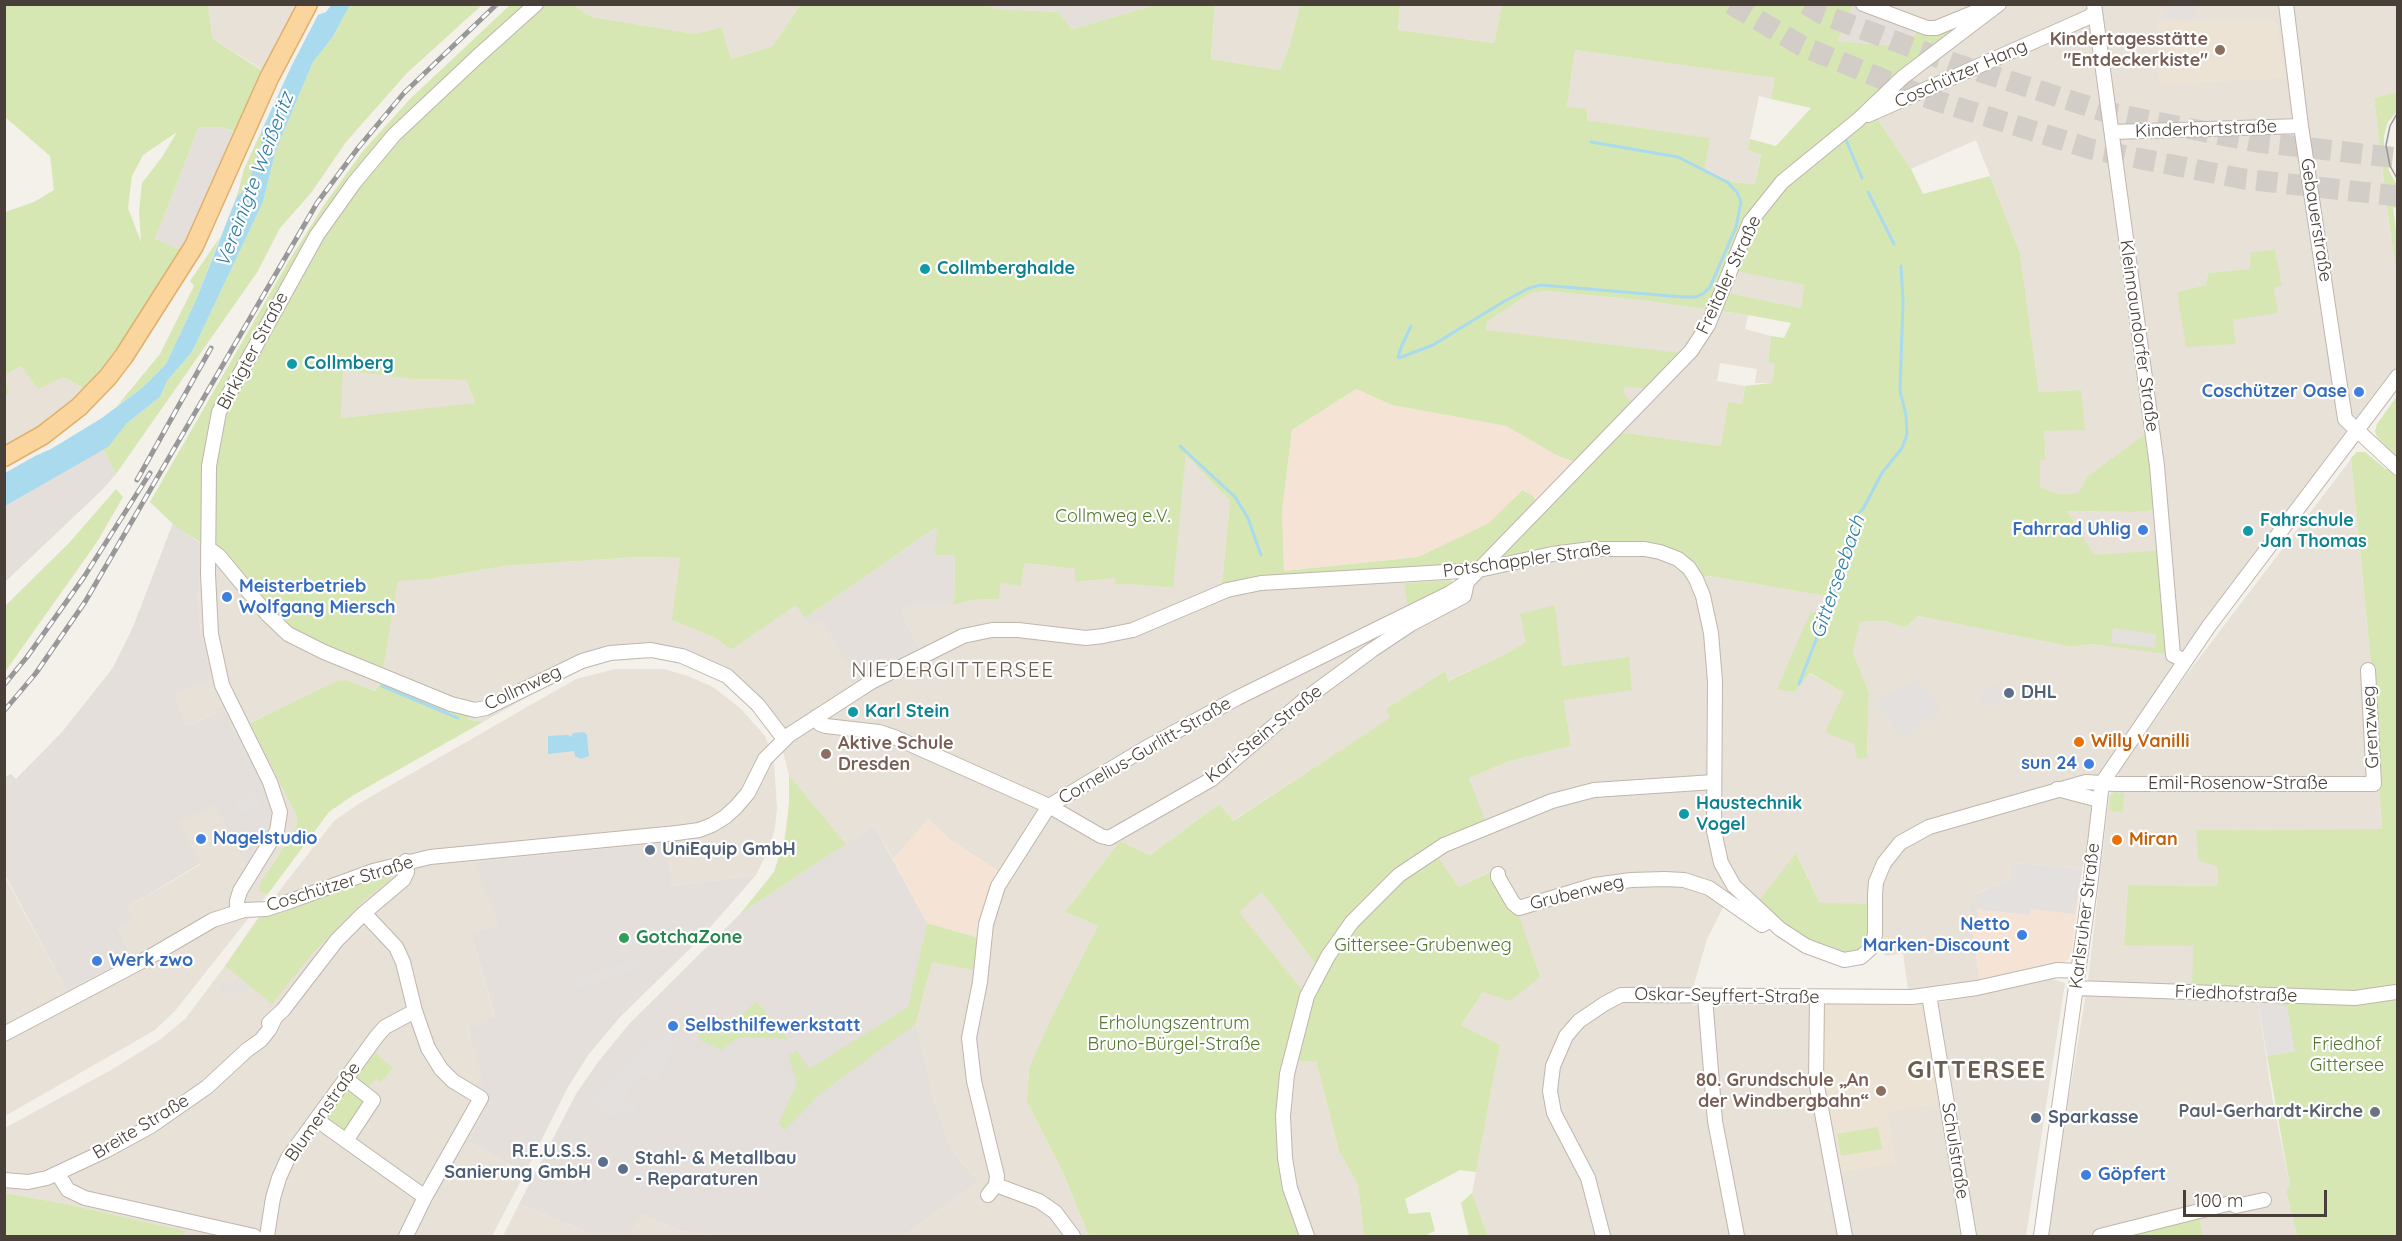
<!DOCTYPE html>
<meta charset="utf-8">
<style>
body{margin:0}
#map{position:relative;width:2402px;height:1241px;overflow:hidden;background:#f4f0ea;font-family:Quicksand,sans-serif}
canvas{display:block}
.frame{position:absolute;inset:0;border:6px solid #484038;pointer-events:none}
.scale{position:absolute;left:2183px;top:1190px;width:144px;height:27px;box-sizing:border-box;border:3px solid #484038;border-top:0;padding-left:8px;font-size:18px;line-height:21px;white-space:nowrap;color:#484038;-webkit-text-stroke:4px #fff;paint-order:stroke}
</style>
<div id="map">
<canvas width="2402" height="1241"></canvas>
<div class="frame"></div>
<div class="scale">100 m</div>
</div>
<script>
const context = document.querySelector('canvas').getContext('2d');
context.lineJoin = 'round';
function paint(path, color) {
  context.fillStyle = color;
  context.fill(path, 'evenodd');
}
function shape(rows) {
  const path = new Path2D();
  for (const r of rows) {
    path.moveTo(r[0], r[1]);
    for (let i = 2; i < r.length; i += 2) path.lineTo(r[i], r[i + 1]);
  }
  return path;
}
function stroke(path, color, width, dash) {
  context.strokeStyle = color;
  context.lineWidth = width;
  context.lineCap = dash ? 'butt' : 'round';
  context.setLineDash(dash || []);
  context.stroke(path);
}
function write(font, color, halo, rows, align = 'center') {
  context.font = font + ' Quicksand,sans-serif';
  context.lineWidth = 4.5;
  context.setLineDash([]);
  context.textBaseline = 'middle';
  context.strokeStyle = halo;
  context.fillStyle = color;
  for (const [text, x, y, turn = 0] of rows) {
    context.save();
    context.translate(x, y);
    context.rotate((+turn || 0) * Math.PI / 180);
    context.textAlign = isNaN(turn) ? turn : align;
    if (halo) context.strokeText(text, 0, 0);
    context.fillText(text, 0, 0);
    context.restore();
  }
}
paint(shape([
 [208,5,301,5,266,72,213,39],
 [573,5,800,5,773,46,731,59,722,27,695,34,592,17],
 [1215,5,1300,5,1290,45,1280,70,1211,59],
 [1400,5,1502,5,1494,43,1398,30],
 [1871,5,1982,5,1939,25],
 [2000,5,2397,5,2397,92,2374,98,2387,208,2397,278,2397,376,2107,774,2059,789,2099,800,2098,812,2082,869,2014,863,2010,879,1974,894,1976,903,1969,904,1980,982,1908,990,1903,953,1886,956,1879,947,1820,903,1797,854,1754,907,1734,886,1707,939,1693,988,1691,1005,1919,1004,1942,1002,2047,977,2065,983,2026,1236,1488,1236,1472,1193,1500,1045,1461,1025,1483,992,1495,869,1459,887,1434,851,1469,778,1510,761,1571,746,1564,700,1628,658,1561,666,1555,605,1527,642,1502,656,1447,681,1445,671,1386,709,1391,718,1232,821,1219,804,1150,855,1120,841,1065,912,1098,926,1029,1068,1027,1102,1064,1175,1089,1236,903,1236,979,1182,952,1151,934,1100,916,1024,932,962,979,938,1004,875,952,841,928,820,893,859,874,825,846,844,789,775,782,748,775,736,747,700,718,676,692,665,665,657,613,658,574,671,483,722,467,719,379,682,375,691,346,680,251,722,297,817,296,828,266,874,259,891,267,895,175,1011,155,1030,5,1116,4,875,66,990,132,957,117,927,128,907,201,864,179,823,223,710,187,726,174,694,201,634,198,605,202,545,383,671,398,580,430,579,504,566,639,557,681,558,673,620,714,637,731,650,796,604,820,618,857,680,920,649,901,611,910,605,954,605,972,600,998,599,1001,583,1024,563,1075,569,1075,582,1115,578,1116,585,1130,584,1172,588,1186,455,1230,501,1222,583,1404,579,1408,609,1470,579,1552,554,1660,552,1696,579,1709,576,1826,596,1821,610,1809,673,1844,693,1854,744,1867,757,1869,692,1853,653,1860,622,1886,621,1905,628,1918,616,2072,647,2092,644,2173,654,2087,547,2067,511,2134,512,2155,510,2087,477,2078,493,2058,494,2040,487,2040,460,2046,458,2044,431,2081,390,2039,392,2020,253,1976,140,1911,169,1872,111],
 [2275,249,2281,286,2274,286,2233,320,2236,344,2177,292,2207,285,2208,273,2249,269,2251,254],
 [1575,50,1776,78,1771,99,1759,96,1750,139,1748,150,1761,154,1755,184,1732,182,1705,169,1709,138,1586,120,1567,107],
 [1737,270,1804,285,1801,308,1727,293],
 [1546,291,1640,300,1748,315,1745,329,1771,336,1768,361,1775,364,1772,383,1755,383,1757,369,1720,363,1717,381,1745,386,1742,404,1728,403,1721,446,1605,430,1624,394,1625,386,1486,330,1487,322,1531,293],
 [21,366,63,377,85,389,76,403,5,451,5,396,9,394,5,375],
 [342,371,413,379,466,380,475,404,341,418],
 [2351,459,2370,653,2382,829,2196,830,2218,867,2217,886,2128,885,2124,944,2193,946,2258,1001,2272,1096,2290,1186,2287,1188,2287,1195,2297,1236,2203,1236,2199,1216,2115,1236,2046,1236,2088,981,2109,796,2119,778,2118,773,2184,678],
 [615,669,664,669,688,676,713,687,740,708,765,736,774,762,777,808,775,828,769,849,756,875,672,886,667,842,475,862,499,925,471,933,495,1018,468,1030,489,1098,469,1142,525,1173,492,1236,183,1236,184,1231,67,1204,5,1193,5,1128,111,1070,161,1039,186,1018,225,966,255,922,334,821,358,804,576,679],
 [1262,892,1320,970,1307,996,1238,912],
 [1289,1061,1316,1061,1339,1151,1358,1185,1364,1236,1307,1236,1290,1188],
 [519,1204,596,1236,503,1236],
 [642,1214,676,1230,719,1236,630,1236]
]), '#e8e1d8');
paint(shape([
 [1356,389,1392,405,1506,426,1556,455,1582,465,1540,506,1521,490,1490,523,1418,557,1284,571,1282,511,1292,430],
 [928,819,952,841,1004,875,979,938,927,923,893,859],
 [2014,863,2082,869,2071,957,2064,963,1980,982,1969,904,1976,902,1973,895,2010,879]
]), '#f5e4d6');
paint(shape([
 [986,5,1155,4,1155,5,1072,29,1058,12,997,9],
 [1853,5,1893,21,1916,33,1912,37,1896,44,1882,45,1838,41],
 [199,127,221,127,238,134,182,250,155,239],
 [103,449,116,474,103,489,5,582,5,506],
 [173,523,202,545,198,605,201,634,211,679,174,694,187,726,223,710,270,799,272,821,246,863,215,805,179,822,201,863,128,907,133,919,117,927,132,957,66,990,5,875,4,778,11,774,16,779,62,732,112,669,133,627],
 [937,527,955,555,954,605,910,605,901,611,920,649,857,680,820,619,810,626,805,618],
 [874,825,927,923,909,1007,916,1024,934,1100,952,1151,979,1182,903,1236,719,1236,676,1230,642,1214,630,1236,596,1236,519,1204,576,1094,598,1062,630,1023,740,914],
 [667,842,672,886,756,875,699,940,621,1016,589,1054,568,1087,525,1173,469,1142,489,1098,477,1089,483,1082,468,1029,495,1017,471,933,499,925,474,862]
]), '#e4dfdb');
paint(shape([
 [2157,21,2277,21,2285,78,2159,85],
 [1823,1003,1919,1004,1923,1008,1939,1104,1887,1112,1896,1163,1838,1173,1822,1078]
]), '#ede3d4');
paint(shape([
 [1346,4,1400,5,1398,30,1494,43,1502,5,1855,5,1899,22,1899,26,1892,21,1853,5,1838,41,1882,45,1896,44,1912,37,1916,33,1972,16,1872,111,1911,169,1923,194,1990,176,2020,253,2039,392,2081,390,2085,430,2044,431,2046,459,2040,460,2040,487,2058,494,2078,493,2087,477,2144,435,2152,435,2155,510,2134,512,2067,511,2094,555,2166,550,2173,655,2092,644,2072,647,1918,616,1905,628,1886,621,1860,622,1853,653,1869,692,1867,757,1857,759,1854,744,1825,732,1844,693,1810,673,1794,692,1777,689,1810,613,1821,610,1826,596,1709,576,1696,579,1689,568,1645,549,1227,590,1222,583,1230,501,1186,455,1173,588,1130,584,1115,585,1115,578,1075,582,1075,569,1024,563,1021,586,1001,583,999,599,972,600,954,605,955,555,935,555,937,527,805,618,796,605,731,650,714,637,672,620,680,558,639,557,504,566,430,579,398,581,383,671,289,628,208,548,173,524,150,502,287,264,324,205,363,151,409,100,510,5,573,5,592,17,695,34,722,27,731,59,773,46,800,5,986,5,997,9,1058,12,1072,29,1155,5,1215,5,1211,59,1280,70,1290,45,1300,5],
 [1575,50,1775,78,1771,99,1811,108,1776,146,1750,139,1748,150,1761,155,1755,184,1732,182,1705,169,1710,138,1587,120,1587,109,1567,107],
 [1737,271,1804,285,1801,308,1728,293],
 [1546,291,1640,300,1748,315,1791,323,1784,338,1771,336,1768,362,1775,364,1772,383,1745,386,1742,404,1728,402,1721,446,1605,430,1632,403,1624,394,1625,386,1647,389,1680,353,1486,330,1487,322,1531,293],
 [343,371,413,379,466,380,475,403,341,418],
 [1356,389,1392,405,1506,426,1556,455,1582,465,1539,506,1533,496,1522,490,1489,523,1418,557,1284,571,1282,511,1292,430],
 [4,5,208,5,213,39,261,70,235,132,221,127,199,127,155,239,182,250,118,348,85,389,63,377,38,389,21,366,5,375,9,394,5,396,5,212,34,202,54,190,50,156,5,117],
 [177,132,162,157,142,183,139,211,141,242,128,208,132,176,143,155],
 [350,5,482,5,407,73,346,142,311,193,280,228,258,271,116,474,103,449,126,424,160,397,167,381,192,352,263,202,276,150,313,62,332,38],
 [2397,92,2397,111,2388,122,2384,136,2384,151,2389,171,2397,185,2397,207,2393,208,2397,239,2397,278,2387,208,2374,98],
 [261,132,261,144,250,178,243,191,237,196,244,169],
 [220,237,196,300,166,364,143,387,117,406,160,354,194,286,190,281],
 [2275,249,2282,286,2274,287,2278,313,2233,320,2236,344,2186,347,2177,292,2206,285,2208,273,2249,269,2251,253],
 [2397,396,2397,1236,2297,1236,2287,1195,2287,1188,2290,1186,2267,1056,2295,1051,2280,1005,2275,1002,2192,993,2193,946,2124,945,2128,885,2217,886,2218,867,2198,860,2196,830,2382,829,2370,653,2351,458,2357,452,2365,452,2387,470,2396,455,2378,438,2375,432,2377,424],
 [116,489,123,497,97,542,5,672,5,606,69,543],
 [1451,580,1454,583,1452,586,1408,609,1404,583],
 [1555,605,1562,666,1629,657,1632,690,1564,700,1571,746,1510,761,1469,778,1487,826,1434,851,1459,887,1496,869,1516,907,1540,977,1510,1001,1483,992,1461,1025,1500,1045,1476,1172,1460,1170,1405,1199,1409,1214,1430,1212,1435,1231,1424,1236,1364,1236,1358,1185,1339,1151,1316,1061,1289,1061,1282,1127,1307,1236,1089,1236,1064,1175,1027,1102,1029,1068,1053,1015,1098,926,1065,912,1120,841,1150,855,1219,804,1233,821,1390,718,1386,709,1445,671,1448,681,1502,656,1526,642,1520,614],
 [1262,892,1320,970,1307,996,1239,912],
 [346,680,375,691,380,682,469,716,467,719,483,722,352,796,329,812,267,895,259,891,261,882,296,828,297,817,250,723,337,681],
 [789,775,846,844,740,914,774,872,785,837,789,803],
 [2114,792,2124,793,2123,812,2109,811,2110,798],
 [1796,853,1820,903,1874,904,1870,949,1831,957,1754,907],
 [390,876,391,879,362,902,312,954,272,1004,225,966,259,918,309,903,349,886],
 [927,923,979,938,973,970,932,962,916,1024,821,1093,785,1130,778,1124,797,1083,788,1056,797,1051,809,1069,908,1007],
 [756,1001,788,1039,740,1037,721,1050,700,1040,696,1030,710,1028,723,1035],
 [373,1051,393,1068,381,1082,376,1078,367,1089,352,1077],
 [349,1087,366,1099,347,1131,342,1132,325,1121,325,1115,343,1088],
 [1878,1127,1882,1149,1841,1156,1837,1134],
 [5,1193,67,1204,185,1231,183,1236,5,1236],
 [1472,1193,1488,1236,1469,1236,1461,1203],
 [2199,1215,2203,1236,2115,1236]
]), '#d6e7b4');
paint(shape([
 [2165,5,2197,5,2195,19,2166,18],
 [2113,628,2156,634,2155,648,2111,643],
 [1917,679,1941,707,1903,741,1888,718,1875,703,1888,692,1890,694,1902,684,1905,686],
 [2001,682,2001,699,1982,710,1978,694],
 [255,789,263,805,242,815,234,800],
 [2014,863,2082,869,2075,914,2031,909,2030,915,1977,909,1978,921,1972,922,1969,904,1976,902,1973,895,2010,879],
 [639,958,642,967,575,990,571,980],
 [237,979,248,987,240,997,232,990,227,996,218,989,225,980,232,985],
 [2258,1001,2276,1002,2281,1005,2287,1006,2295,1051,2267,1056],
 [660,1032,676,1047,657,1084,639,1074,626,1098,639,1105,633,1118,621,1110,615,1118,590,1102,624,1064]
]), '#e3e0de');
paint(shape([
 [331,5,350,5,332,38,313,62,276,150,263,202,192,352,167,381,160,397,126,424,108,447,5,506,5,473,35,456,51,449,102,418,143,387,166,364,196,300,237,196,243,191,250,178,261,144,261,132,291,67,318,15,326,12],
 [584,732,587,735,589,756,581,759,575,756,574,751,548,754,548,736,568,735,571,737,573,733]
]), '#a9daee');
stroke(shape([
 [1846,140,1862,178],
 [1868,192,1894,244],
 [1411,326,1402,345,1398,357,1399,358,1433,345,1503,302,1529,288,1541,285,1683,297,1696,297,1704,293,1710,287,1736,227,1741,202,1737,192,1727,182,1678,157,1591,142],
 [1180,446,1235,497,1248,518,1261,555],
 [1799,684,1836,588,1858,514,1863,509,1882,473,1902,448,1907,434,1906,415,1900,391,1903,301,1901,266],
 [382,686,458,718]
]), '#a9daee', 3);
stroke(shape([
 [1731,4,1802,46,1931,99,2091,149,2244,179,2398,196],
 [1806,4,1822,14,1956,64,2106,112,2257,142,2398,158]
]), '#d2cdc6', 21, [21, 10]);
const minor = shape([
 [1863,4,1927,28,1936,28,1985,8],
 [2094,4,2157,466,2173,655,2185,661],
 [2286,4,2301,126,2345,419,2398,468],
 [1868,115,2089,17,2095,12],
 [2112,132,2301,126],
 [208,548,219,556,268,615,288,634,324,652,451,704,475,710,486,708,582,661,610,653,651,650,682,656,727,676,758,705,784,739],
 [816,717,820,724,826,726,879,732,894,737,1049,806,1101,836,1109,838,1212,779,1304,700,1372,650,1411,624,1464,596,1467,582],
 [2057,789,2099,800],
 [1498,874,1498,877,1513,903,1519,908,1595,885,1631,880,1665,879,1684,880,1709,888,1762,925,1770,920],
 [237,912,237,901,240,891,277,831,280,812,270,782,222,685,211,634,208,574,209,466,219,412,317,235,354,183,394,135,477,57,536,4],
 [364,913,396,947,403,962,415,1011,428,1048,441,1069,453,1081,481,1098,425,1197,406,1236],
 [2076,988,2355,998,2396,992],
 [1929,995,1969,1236],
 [1705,997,1715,1121,1737,1236],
 [1817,997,1816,1081,1845,1236],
 [269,1023,283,1010,337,940,364,913,403,880,407,872,406,861],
 [4,1034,146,959,213,920,244,910,266,909,288,902,373,871,430,857,677,833,699,830,712,825,725,817,736,807,748,793,765,759,789,735,871,682,963,636,992,630,1018,630,1086,638,1103,636,1133,630,1227,590,1261,583,1479,570,1552,554,1591,549,1645,549,1660,552,1678,559,1689,568,1696,579,1703,596,1711,633,1715,681,1714,831,1721,863,1734,886,1780,929,1806,946,1844,960,1861,957,1870,949,1872,943,1875,935,1875,894,1876,882,1884,863,1900,843,1929,827,2086,782,2116,784,2374,784,2368,670],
 [317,1120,425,1197],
 [346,1141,373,1100,346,1079],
 [58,1174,68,1190,85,1198,254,1236],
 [4,1180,28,1182,47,1178,107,1150,151,1126,207,1087,247,1050,261,1040,269,1030,275,1018],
 [996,1185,1039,1201,1055,1212,1073,1236],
 [988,1195,996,1185,997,1176,974,1081,969,1038,980,982,986,924,998,886,1049,806,1144,749,1237,698,1450,593,1467,582,1691,351,1708,325,1750,222,1782,182,1858,120,1903,77,1999,4],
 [267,1236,273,1198,279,1178,288,1158,377,1036,385,1027,415,1011],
 [1307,1236,1290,1188,1285,1158,1283,1116,1287,1074,1307,996,1328,956,1352,922,1399,875,1444,845,1552,801,1594,790,1714,782],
 [1603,1236,1588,1178,1554,1113,1550,1091,1553,1066,1566,1036,1579,1021,1604,1004,1621,995,1628,995,1912,997,1977,988,2057,970,2078,971],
 [2041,1236,2090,887,2102,783,2209,626,2398,376],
 [2100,1236,2231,1203,2236,1206,2264,1200]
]);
const major = shape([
 [4,457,43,435,79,407,108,377,124,356,194,246,269,78,308,4]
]);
stroke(minor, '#bfb6ad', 16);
stroke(major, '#e0b06c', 21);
stroke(minor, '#fff', 14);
stroke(major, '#fad59d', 18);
stroke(shape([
 [2398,112,2390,126,2386,145,2390,166,2398,180]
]), '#989898', 1.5);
const rail = shape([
 [137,480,211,348],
 [4,685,27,657,84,577,150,473],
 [4,711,36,673,85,602,317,203,358,148,404,93,497,4]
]);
stroke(rail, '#989898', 5);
stroke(rail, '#fff', 3, [9]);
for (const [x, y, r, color] of [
 [2220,50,6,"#8d6e63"],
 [925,269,6,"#0f9aa8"],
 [292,364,6,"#0f9aa8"],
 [2359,392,6,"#3f7fe0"],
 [2143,530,6,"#3f7fe0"],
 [2248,531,6,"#0f9aa8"],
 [227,597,6,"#3f7fe0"],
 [2009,693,6,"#5c6f8a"],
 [853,712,6,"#0f9aa8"],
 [2079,742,6,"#e8710a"],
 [826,754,6,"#8d6e63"],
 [2089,764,6,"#3f7fe0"],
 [1684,814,6,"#0f9aa8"],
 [201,839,6,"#3f7fe0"],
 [2117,840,6,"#e8710a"],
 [650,850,6,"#5c6f8a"],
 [2022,935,6,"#3f7fe0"],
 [624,938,6,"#2e9e5b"],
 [97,961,6,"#3f7fe0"],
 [673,1026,6,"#3f7fe0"],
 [1881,1091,6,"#8d6e63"],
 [2375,1112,6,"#6b7280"],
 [2036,1118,6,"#5c6f8a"],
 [603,1162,6,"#5c6f8a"],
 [623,1169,6,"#5c6f8a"],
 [2086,1175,6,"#3f7fe0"]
]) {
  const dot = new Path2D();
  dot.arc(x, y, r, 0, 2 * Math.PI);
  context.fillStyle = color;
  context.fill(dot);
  stroke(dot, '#fff', 2);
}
write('bold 18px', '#785e54', '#fff', [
 ["Kindertagesstätte",2208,40],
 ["\"Entdeckerkiste\"",2208,61],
 ["Aktive Schule",838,744,"left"],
 ["Dresden",838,765,"left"],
 ["80. Grundschule „An",1869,1081],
 ["der Windbergbahn“",1869,1102]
], 'right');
write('18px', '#484038', '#fff', [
 ["Coschützer Hang",1961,74,-24],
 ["Kinderhortstraße",2206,129,-2],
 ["Gebauerstraße",2316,220,81],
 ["Freitaler Straße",1729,275,-65],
 ["Kleinnaundorfer Straße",2139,336,82],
 ["Birkigter Straße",253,351,-62],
 ["Potschappler Straße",1527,560,-8],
 ["Collmweg",523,688,-25],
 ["Grenzweg",2371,727,-93],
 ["Karl-Stein-Straße",1264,734,-39],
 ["Cornelius-Gurlitt-Straße",1145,751,-30],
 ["Emil-Rosenow-Straße",2238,784],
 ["Coschützer Straße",340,884,-17],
 ["Grubenweg",1577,893,-14],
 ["Karlsruher Straße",2085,916,-83],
 ["Friedhofstraße",2236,994,2],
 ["Oskar-Seyffert-Straße",1727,996,1],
 ["Blumenstraße",323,1112,-55],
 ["Breite Straße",141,1127,-31],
 ["Schulstraße",1955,1151,81]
]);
write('bold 18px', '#0d838f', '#fff', [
 ["Collmberghalde",937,269],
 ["Collmberg",304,364],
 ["Fahrschule",2260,521],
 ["Jan Thomas",2260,542],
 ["Karl Stein",865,712],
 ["Haustechnik",1696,804],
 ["Vogel",1696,825]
], 'left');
write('bold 18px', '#366cbe', '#fff', [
 ["Coschützer Oase",2347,392,"right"],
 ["Fahrrad Uhlig",2131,530,"right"],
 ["Meisterbetrieb",239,587],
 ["Wolfgang Miersch",239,608],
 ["sun 24",2077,764,"right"],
 ["Nagelstudio",213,839],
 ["Netto",2010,925,"right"],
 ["Marken-Discount",2010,946,"right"],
 ["Werk zwo",109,961],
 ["Selbsthilfewerkstatt",685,1026],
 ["Göpfert",2098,1175]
], 'left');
write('18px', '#52782d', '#fff', [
 ["Collmweg e.V.",1113,517],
 ["Gittersee-Grubenweg",1423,946],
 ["Erholungszentrum",1174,1024],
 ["Bruno-Bürgel-Straße",1174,1045],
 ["Friedhof",2347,1045],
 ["Gittersee",2347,1066]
]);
write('bold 18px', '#4e5e75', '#fff', [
 ["DHL",2021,693],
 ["UniEquip GmbH",662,850],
 ["Sparkasse",2048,1118],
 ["R.E.U.S.S.",591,1152,"right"],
 ["Sanierung GmbH",591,1173,"right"],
 ["Stahl- & Metallbau",635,1159],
 ["- Reparaturen",635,1180]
], 'left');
write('bold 18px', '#c56008', '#fff', [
 ["Willy Vanilli",2091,742],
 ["Miran",2129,840]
], 'left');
write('bold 18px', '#27864d', '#fff', [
 ["GotchaZone",636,938]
], 'left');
write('bold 18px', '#5b616d', '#fff', [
 ["Paul-Gerhardt-Kirche",2363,1112]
], 'right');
write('italic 20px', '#307ea1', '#fff', [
 ["Vereinigte Weißeritz",255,180,-69],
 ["Gitterseebach",1838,577,-71]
]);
context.letterSpacing = '1.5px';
write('21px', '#6a5d50', '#fff', [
 ["NIEDERGITTERSEE",953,671]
]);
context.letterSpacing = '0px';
context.letterSpacing = '1.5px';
write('bold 24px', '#6a5d50', '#fff', [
 ["GITTERSEE",1977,1071]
]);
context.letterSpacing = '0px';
</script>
